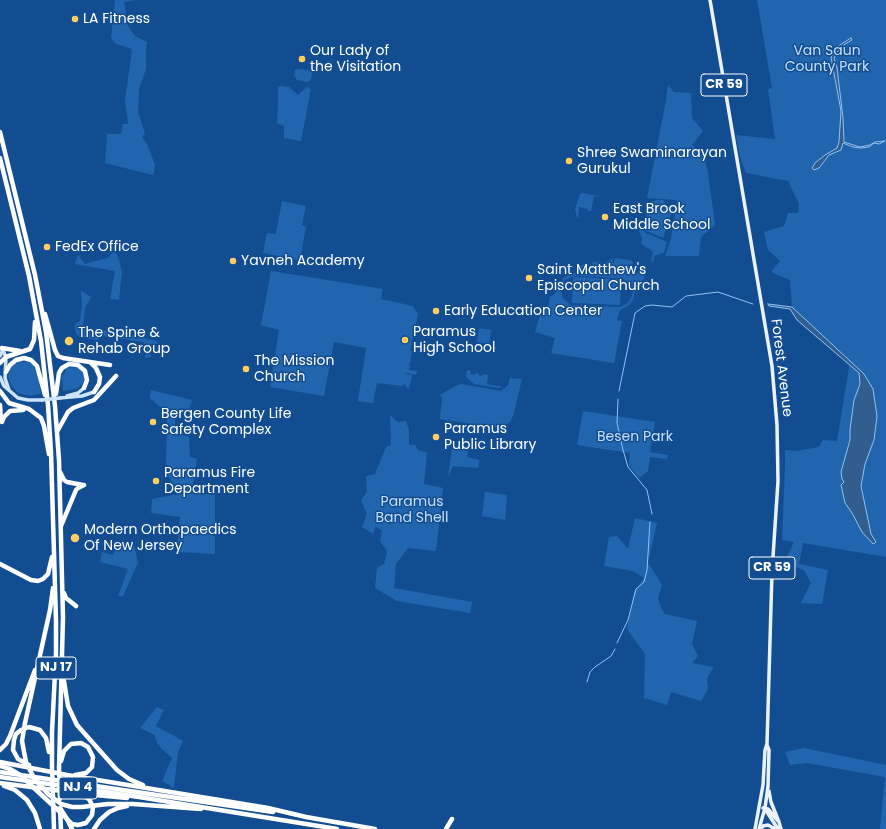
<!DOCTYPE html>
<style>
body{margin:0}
canvas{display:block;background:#124d92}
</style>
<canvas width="886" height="829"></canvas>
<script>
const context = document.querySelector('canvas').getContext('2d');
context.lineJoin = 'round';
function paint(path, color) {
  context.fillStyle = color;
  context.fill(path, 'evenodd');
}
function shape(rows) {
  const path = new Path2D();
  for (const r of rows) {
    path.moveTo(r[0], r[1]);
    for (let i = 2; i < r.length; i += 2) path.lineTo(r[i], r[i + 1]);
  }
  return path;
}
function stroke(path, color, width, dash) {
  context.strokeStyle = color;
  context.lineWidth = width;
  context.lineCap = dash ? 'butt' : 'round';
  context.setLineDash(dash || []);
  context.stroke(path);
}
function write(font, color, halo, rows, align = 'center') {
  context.font = font + ' Poppins,sans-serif';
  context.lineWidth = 3;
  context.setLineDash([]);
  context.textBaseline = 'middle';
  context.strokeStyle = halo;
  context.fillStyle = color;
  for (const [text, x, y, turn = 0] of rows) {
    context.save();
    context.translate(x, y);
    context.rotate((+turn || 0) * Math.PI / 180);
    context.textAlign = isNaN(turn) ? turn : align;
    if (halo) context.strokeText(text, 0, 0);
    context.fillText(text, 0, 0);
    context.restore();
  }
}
paint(shape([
 [115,0,136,0,124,2,128,26,135,36,147,42,146,50,146,69,139,89,138,112,145,134,142,137,147,144,155,165,153,175,105,163,107,134,121,134,123,124,128,124,125,101,132,49,116,44,111,38],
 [757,0,886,0,886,557,803,543,799,564,828,570,822,604,801,603,811,583,804,570,784,563,794,542,782,540,785,467,785,450,796,451,819,447,823,440,837,441,850,361,792,307,790,280,771,272,780,261,768,250,764,232,784,226,788,213,798,213,799,204,788,181,746,173,740,157,736,135,775,139,768,89,772,88],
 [297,69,307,70,311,71,312,74,311,79,308,82,297,80,294,75,295,70],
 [668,85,674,92,691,93,692,118,703,131,692,145,699,150,704,157,708,173,715,225,701,237,699,256,665,256,671,238,677,200,647,198,666,100],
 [278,86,289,87,298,95,307,87,311,89,301,141,284,138,284,126,277,123,278,108],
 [582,193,599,196,599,197,594,196,591,211,588,211,588,209,579,207,578,217,577,218,575,209,580,194],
 [657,200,663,200,672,212,663,238,644,230,649,202],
 [282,201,306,206,302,225,306,227,300,260,263,253,267,233,276,234],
 [641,229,646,233,667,242,664,253,654,256,654,260,651,263,653,253,651,250,644,246,641,243,642,239,639,230],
 [113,252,117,254,122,271,119,300,110,299,115,271,75,264,78,255,85,264,108,258],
 [613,258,612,268,615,258,630,260,633,262,631,268,633,269,633,272,645,276,638,292,635,292,633,300,628,306,620,310,617,320,622,321,614,363,551,353,555,338,535,332,542,307,548,308,550,297,554,295,558,290,560,284,563,278,572,273,576,273,576,270,581,265,590,265,590,274,618,275,604,274,604,270,591,268,592,262,605,263],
 [575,276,622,278,630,284,633,291,632,296,628,303,620,307,571,305,563,298,561,290,565,280],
 [271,271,383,289,381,299,413,306,418,314,410,351,412,351,410,363,408,364,410,365,409,370,417,371,416,375,406,373,406,374,412,375,409,389,407,388,404,383,403,386,377,383,373,403,358,401,366,348,334,342,324,396,270,387,279,330,261,325],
 [573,277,621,279,620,305,572,303],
 [81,291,91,297,85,308,83,327,87,330,91,331,98,330,123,333,157,341,158,344,149,344,151,357,145,358,146,345,143,342,103,336,97,340,81,338,77,335,75,329,75,324,80,321,82,306],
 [479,328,491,330,489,344,477,342],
 [19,361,29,362,33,365,38,376,41,394,29,396,18,393,11,385,8,376,12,366],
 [79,367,84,371,85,378,82,384,77,389,63,391,62,377,67,368],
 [467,370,471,371,470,374,475,375,475,373,479,374,479,376,482,376,482,374,488,375,487,384,502,387,499,388,474,384,466,377],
 [510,378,522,379,513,416,510,422,506,425,498,428,440,419,442,398,440,395,456,386,461,384,501,391,508,385],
 [151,390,192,400,188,412,175,417,175,433,189,437,190,457,197,459,192,492,215,495,215,554,177,552,180,517,151,513,152,499,179,494,166,472,167,413,150,398],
 [583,411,655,422,650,452,668,455,667,459,650,457,648,471,639,478,629,465,630,453,577,445],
 [390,415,397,422,406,421,409,430,409,445,415,445,418,450,427,453,424,484,443,488,436,551,408,548,396,564,394,588,472,602,470,613,397,601,375,588,377,568,384,564,387,551,380,541,382,530,375,527,373,534,362,527,367,514,361,500,367,492,366,476,375,474,386,447,391,445],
 [452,448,468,451,467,457,479,460,478,468,453,466,448,478],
 [485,492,507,495,505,520,482,516],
 [635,518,657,523,648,562,662,585,658,598,661,608,665,614,697,621,692,644,698,656,692,663,714,667,707,678,708,689,701,701,671,692,667,705,644,698,645,654,627,629,634,592,644,578,633,571,604,566,609,537,617,536,628,549],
 [119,543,134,545,138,563,123,596,118,596,128,569,100,562,102,552,113,555],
 [157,707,164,710,156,726,183,741,178,752,174,788,162,781,172,758,162,749,157,743,155,735,140,728],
 [804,748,886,765,886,829,880,829,885,777,807,763,790,765,785,752]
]), '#2165af');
const water = shape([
 [851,38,852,40,845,44,837,52,834,58,837,68,843,118,844,142,860,147,870,145,875,142,885,141,879,144,874,143,869,147,861,148,853,147,843,143,841,150,829,155,819,168,814,170,812,168,815,163,825,155,837,148,839,142,841,111,831,57,840,45,851,38],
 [768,304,792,307,864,374,873,389,877,416,874,440,865,464,861,486,871,534,876,542,873,544,862,532,852,513,845,503,841,485,844,482,842,479,841,472,850,440,850,430,854,400,860,384,859,373,797,320,790,309,769,306,768,304]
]);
paint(water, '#315d8f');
stroke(water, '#91c2f5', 1);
stroke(shape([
 [619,391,635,313,645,306,652,305,672,307,686,296,718,292,753,304],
 [618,399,617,423,623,450,628,467,647,490,652,514],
 [617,643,628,620,636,589,644,582,647,570,650,522],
 [587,682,590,672,595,667,611,656,615,649]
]), '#91c2f5', 1);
stroke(shape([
 [2,348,6,357,5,378,9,390],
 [0,356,2,352,2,348],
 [0,377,4,386,18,398,28,400,42,400],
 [67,396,78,393,84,388],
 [60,398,82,396,94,392]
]), '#cee3fc', 3.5);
stroke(shape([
 [710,0,772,366,777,425,778,481,772,572,767,744,765,750,763,785,755,829],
 [769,791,771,802,779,822],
 [763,808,768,809,779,822,781,829],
 [765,809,778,829],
 [759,829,765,808,768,786,769,750,767,745],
 [761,829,763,826,768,825,775,829]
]), '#eaf3ff', 3.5);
stroke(shape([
 [0,132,35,275,46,332,55,406,59,460,63,617,59,768],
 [0,158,29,276,41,341,48,405,51,452,56,621,56,653,52,732,52,767],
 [45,314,55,350,58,356,63,358,110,365],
 [2,348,20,351],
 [0,363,6,357,30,349,34,340,35,322],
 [91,363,96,368,100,377,99,384,94,392],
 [6,372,10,365,16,360,24,358,31,360,37,366,45,395],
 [0,391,9,403,29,409,41,418,44,426,49,454],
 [56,394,59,373,62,368,69,364,78,365,85,371,87,380,84,388],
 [0,405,1,421],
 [2,422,4,417,10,411,23,410],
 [58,430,68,412,73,408,94,400,116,376],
 [60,472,64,480,67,482,83,485],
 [61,526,76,490,78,488,84,485],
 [0,564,31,580,38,581,43,579,48,574,52,557],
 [64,593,66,598,76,606],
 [64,681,68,706,77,725,117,770,129,779,143,785],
 [25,723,50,610,53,588],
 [0,750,6,744,10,736,35,670],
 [61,761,64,751,71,744,81,743,88,747,93,757,92,767,86,773,75,775],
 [0,762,67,775,268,808,306,817,375,829],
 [29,765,18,759,13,750,14,740,16,734,21,730,29,727,40,730,46,738,49,752],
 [0,772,273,812],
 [0,777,139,797,337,829],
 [0,783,85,794,127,798],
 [4,786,15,790,27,800,35,813,40,829],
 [53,797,54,829],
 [108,804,133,804,201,809],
 [60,808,67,819,72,824,78,825,86,823,92,815,93,807,89,799,83,796],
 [60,810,61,829],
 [94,829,100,820,109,812,118,808,127,806],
 [446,829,452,819]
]), '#fff', 4.5);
stroke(shape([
 [42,400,60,398]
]), '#cee3fc', 3.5);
stroke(shape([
 [25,723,22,741,26,762,34,778,48,794,61,804,72,807,82,807,108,804],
 [0,766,10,769,20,775,61,813,67,819,72,829],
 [52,767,53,797],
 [59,768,60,799]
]), '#fff', 4.5);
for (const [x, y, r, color] of [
 [75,19,4,"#ffcd60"],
 [302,59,4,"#ffcd60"],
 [569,161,4,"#ffcd60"],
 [605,217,4,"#ffcd60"],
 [47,247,4,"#ffcd60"],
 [233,261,4,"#ffcd60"],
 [529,278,4,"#ffcd60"],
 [436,311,4,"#ffcd60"],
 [405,340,4,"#ffcd60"],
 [69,341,5,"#ffcd60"],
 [246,369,4,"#ffcd60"],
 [153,422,4,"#ffcd60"],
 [436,437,4,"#ffcd60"],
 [156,481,4,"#ffcd60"],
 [75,538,5,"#ffcd60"]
]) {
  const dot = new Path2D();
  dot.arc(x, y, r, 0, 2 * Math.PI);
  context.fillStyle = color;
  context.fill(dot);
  stroke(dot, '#124d92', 1.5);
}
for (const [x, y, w] of [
 [724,85,46],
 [772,568,46],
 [56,668,40],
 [78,788,38]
]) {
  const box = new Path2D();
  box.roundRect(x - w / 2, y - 11, w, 22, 3);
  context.fillStyle = '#124d92';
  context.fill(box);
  stroke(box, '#fff', 1);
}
write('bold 13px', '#fff', null, [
 ["CR 59",724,85],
 ["CR 59",772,568],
 ["NJ 17",56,668],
 ["NJ 4",78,788]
]);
write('14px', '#fff', '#124d92', [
 ["LA Fitness",83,19],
 ["Our Lady of",310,51],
 ["the Visitation",310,67],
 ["Shree Swaminarayan",577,153],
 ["Gurukul",577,169],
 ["East Brook",613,209],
 ["Middle School",613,225],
 ["FedEx Office",55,247],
 ["Yavneh Academy",241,261],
 ["Saint Matthew's",537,270],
 ["Episcopal Church",537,286],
 ["Early Education Center",444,311],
 ["Paramus",413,332],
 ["High School",413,348],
 ["The Spine &",78,333],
 ["Rehab Group",78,349],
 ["The Mission",254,361],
 ["Church",254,377],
 ["Bergen County Life",161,414],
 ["Safety Complex",161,430],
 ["Paramus",444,429],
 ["Public Library",444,445],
 ["Paramus Fire",164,473],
 ["Department",164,489],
 ["Modern Orthopaedics",84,530],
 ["Of New Jersey",84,546]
], 'left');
write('14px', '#c6e0fd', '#124d92', [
 ["Van Saun",827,51],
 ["County Park",827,67],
 ["Besen Park",635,437],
 ["Paramus",412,502],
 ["Band Shell",412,518]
]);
write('14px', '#fff', '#124d92', [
 ["Forest Avenue",781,368,83]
]);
</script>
